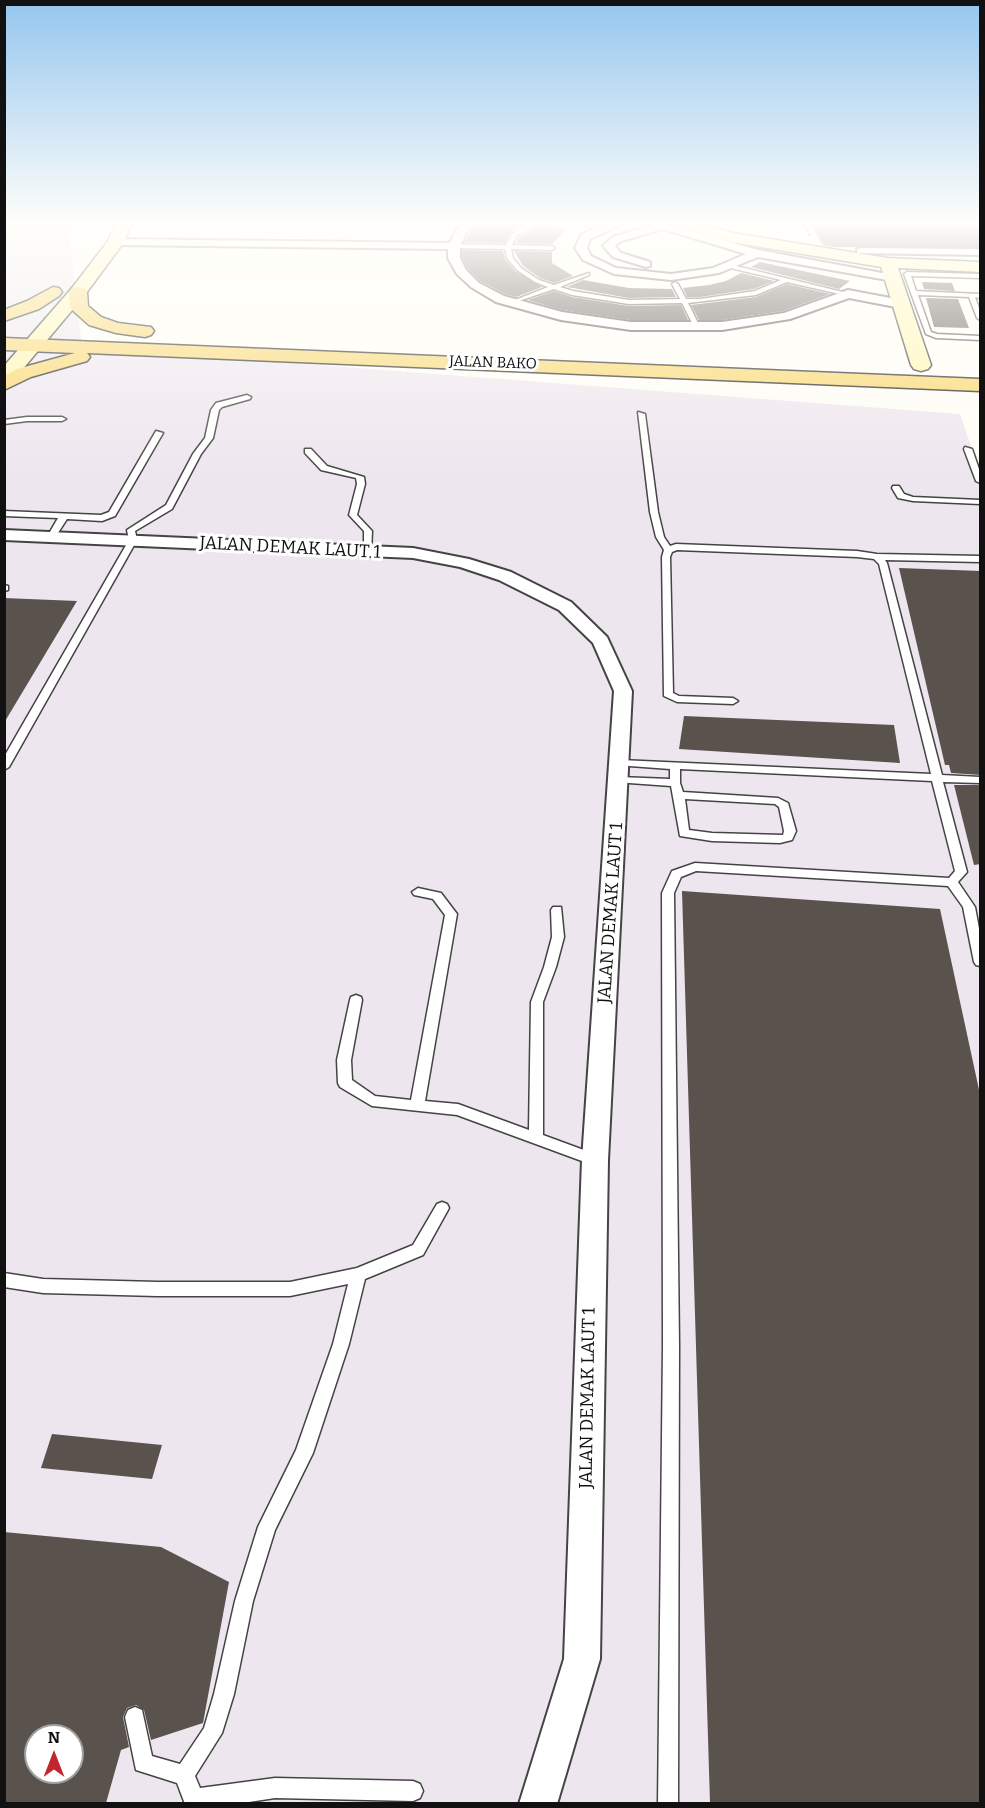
<!DOCTYPE html>
<style>
body{margin:0}
#map{position:relative;width:985px;height:1808px;overflow:hidden;background:#fffdf5;font-family:Bitter,serif}
canvas{display:block}
.frame{position:absolute;inset:0;border:6px solid #111;pointer-events:none}
.north{position:absolute;left:24px;top:1724px;width:60px;height:60px;box-sizing:border-box;background:#fff;border:2px solid #a0a0a0;border-radius:50%;rotate:0deg;font-size:16px;font-weight:700;line-height:24px;text-align:center;color:#111}
.north::after{content:'';display:block;margin:auto;width:21px;height:27px;background:#c4262e;clip-path:polygon(50% 0,100% 100%,50% 72%,0 100%)}
</style>
<div id="map">
<canvas width="985" height="1808"></canvas>
<div class="frame"></div>
<div class="north">N</div>
</div>
<script>
const context = document.querySelector('canvas').getContext('2d');
context.lineJoin = 'round';
function paint(path, color) {
  context.fillStyle = color;
  context.fill(path, 'evenodd');
}
function shape(rows) {
  const path = new Path2D();
  for (const r of rows) {
    path.moveTo(r[0], r[1]);
    for (let i = 2; i < r.length; i += 2) path.lineTo(r[i], r[i + 1]);
  }
  return path;
}
function stroke(path, color, width, dash) {
  context.strokeStyle = color;
  context.lineWidth = width;
  context.lineCap = dash ? 'butt' : 'round';
  context.setLineDash(dash || []);
  context.stroke(path);
}
function write(font, color, halo, rows, align = 'center') {
  context.font = font + ' Bitter,serif';
  context.lineWidth = 6;
  context.setLineDash([]);
  context.textBaseline = 'middle';
  context.strokeStyle = halo;
  context.fillStyle = color;
  for (const [text, x, y, turn = 0] of rows) {
    context.save();
    context.translate(x, y);
    context.rotate((+turn || 0) * Math.PI / 180);
    context.textAlign = isNaN(turn) ? turn : align;
    if (halo) context.strokeText(text, 0, 0);
    context.fillText(text, 0, 0);
    context.restore();
  }
}
paint(shape([
 [5,221,68,221,82,347,960,414,980,472,980,1803,5,1803],
 [36,1736,72,1736,72,1772,36,1772]
]), '#eee6ef');
paint(shape([
 [489,221,531,221,512,231,505,243,464,242,471,231],
 [808,221,981,221,981,247,832,247,823,245],
 [542,223,566,230,552,244,516,243,519,237],
 [462,250,503,251,505,259,515,271,542,287,516,297,505,294,480,281,468,269,462,257],
 [514,251,552,252,552,263,573,276,554,283,540,278,523,266],
 [760,262,803,271,850,281,839,289,751,267],
 [741,273,774,281,754,289,700,297,687,297,683,288,709,285,726,281],
 [583,280,629,288,672,289,676,297,629,298,567,287],
 [922,282,952,283,955,291,924,289],
 [787,284,830,294,783,311,722,320,699,320,691,305,756,297],
 [554,291,572,297,629,306,681,305,688,320,631,320,562,310,528,300],
 [926,298,958,299,969,328,934,327],
 [899,568,981,571,981,775,951,773,949,765,945,765],
 [4,598,77,601,4,723],
 [684,716,894,725,900,763,679,749],
 [954,785,981,785,981,864,974,865],
 [682,891,940,909,981,1099,981,1803,710,1803],
 [52,1434,162,1445,152,1479,41,1468],
 [4,1532,161,1547,229,1582,203,1723,151,1740,144,1710,136,1705,127,1708,123,1717,129,1747,121,1750,106,1803,4,1803],
 [36,1736,72,1736,72,1772,36,1772]
]), '#5a524d');
const lane = shape([
 [535,221,541,221,517,235,512,245,552,246,555,248,552,250,511,249,513,258,521,268,539,280,554,285,589,273,589,275,560,287,573,291,629,300,680,299,672,284,675,282,678,284,686,299,700,299,755,291,781,280,726,267,728,264,851,294,848,296,787,282,756,295,688,303,700,327,697,329,694,327,682,303,629,304,572,295,554,289,510,304,510,302,548,287,535,282,517,270,507,258,505,249,454,248,451,246,454,244,506,245,513,233,535,221],
 [575,221,582,221,602,229,597,230,575,221],
 [907,272,980,274,980,278,911,276,916,291,980,294,980,298,975,297,980,311,980,320,977,318,969,297,918,295,931,332,937,334,980,336,980,340,936,338,926,334,904,274,907,272],
 [247,395,251,397,250,399,222,407,219,410,213,438,201,454,172,509,135,531,137,540,9,767,4,770,4,757,129,540,127,530,166,505,193,454,205,438,211,410,216,403,247,395],
 [638,412,645,414,658,512,664,537,670,546,676,544,857,551,877,554,980,556,980,562,885,560,887,563,942,775,980,777,980,783,943,782,967,872,958,882,975,907,980,934,980,966,976,965,974,962,963,907,948,886,696,871,681,877,674,893,679,1345,678,1804,658,1804,663,1345,662,893,672,871,695,863,949,878,955,871,932,781,680,769,680,783,683,792,778,798,788,803,796,831,792,840,780,843,712,841,680,836,671,786,615,782,614,780,619,777,670,779,670,769,616,765,615,763,620,760,931,774,879,564,874,559,857,557,677,550,672,552,670,557,673,693,679,696,733,698,738,701,733,704,677,702,664,696,662,557,664,550,656,537,650,512,638,412],
 [685,799,775,804,779,807,784,831,783,835,712,833,689,830,685,799],
 [27,417,62,417,66,419,62,421,27,421,4,424,4,420,27,417],
 [156,431,163,433,115,516,102,521,67,519,54,539,51,540,47,537,58,518,4,516,4,511,101,515,109,512,156,431],
 [965,447,972,449,980,472,980,483,976,481,964,449,965,447],
 [305,449,311,449,327,466,364,477,365,484,357,515,372,531,371,553,364,551,364,531,349,515,357,484,356,478,321,470,305,453,305,449],
 [893,486,899,486,904,494,913,497,980,500,980,504,913,501,898,498,892,488,893,486],
 [4,585,8,586,8,590,4,591,4,585],
 [418,888,441,893,457,914,425,1101,458,1104,529,1130,531,1002,544,967,552,937,551,910,553,907,561,907,564,937,556,967,543,1002,543,1135,600,1156,602,1160,600,1164,595,1166,590,1164,457,1115,372,1106,340,1087,338,1083,337,1060,350,1000,351,997,356,995,361,997,362,1000,351,1060,352,1080,375,1096,411,1100,445,915,433,899,414,895,412,892,418,888],
 [442,1202,447,1204,449,1208,423,1255,365,1279,349,1344,313,1453,275,1530,253,1601,234,1694,222,1733,195,1776,200,1788,275,1778,413,1781,420,1784,423,1791,420,1798,413,1801,275,1798,236,1804,185,1804,177,1783,136,1770,125,1717,128,1710,135,1707,142,1710,152,1756,180,1764,204,1728,214,1694,235,1601,258,1527,296,1450,333,1344,348,1284,290,1296,157,1296,43,1293,4,1287,4,1273,43,1279,157,1282,290,1282,357,1268,413,1245,437,1204,442,1202]
]);
const street = shape([
 [469,221,480,221,466,233,460,246,460,258,466,270,479,283,504,296,562,312,631,322,722,322,784,313,848,290,901,300,907,304,901,308,849,298,790,319,722,330,631,330,561,320,496,302,471,287,457,274,448,258,448,249,116,245,111,242,116,239,450,243,457,229,469,221],
 [615,221,629,221,590,239,587,248,591,256,616,268,671,274,713,268,746,254,663,229,621,241,615,246,621,253,650,262,650,266,646,267,613,257,603,246,613,237,652,225,644,221,658,221,758,250,893,275,899,278,893,281,758,257,719,273,671,280,614,274,583,260,575,248,581,235,595,227,615,221],
 [861,248,980,249,980,255,857,253,857,249,861,248],
 [4,530,413,548,469,559,511,572,571,602,607,637,632,691,608,1160,600,1659,557,1804,519,1804,564,1659,582,1160,614,691,593,643,559,610,499,580,460,567,413,558,4,540,4,530]
]);
const secondary = shape([
 [117,221,132,221,124,242,84,296,11,383,4,385,4,366,72,288,108,241,117,221],
 [668,221,691,221,733,233,888,258,980,262,980,272,898,268,931,365,928,369,921,371,914,369,911,365,881,267,731,242,671,224,668,221]
]);
const primary = shape([
 [53,287,59,288,62,292,59,296,39,309,4,321,4,310,27,301,53,287],
 [78,287,84,288,87,292,88,306,101,317,118,323,151,327,154,331,151,335,145,337,116,333,89,325,70,308,69,292,72,288,78,287],
 [4,338,980,379,980,391,87,353,90,357,87,361,31,377,4,390,4,376,17,369,75,353,4,350,4,338]
]);
stroke(lane, '#444', 3);
stroke(street, '#444', 4);
stroke(secondary, '#333', 3);
stroke(primary, '#222', 3);
stroke(shape([
 [803,221,810,236]
]), '#333', 2, [3, 1.5]);
paint(lane, '#fff');
paint(street, '#fff');
paint(secondary, '#fff6b0');
paint(primary, '#f9d66b');
const sky = context.createLinearGradient(0, 0, 0, 474);
sky.addColorStop(0, '#95c6ee');
sky.addColorStop(0.47, '#fffefa');
sky.addColorStop(1, '#fffefa00');
context.fillStyle = sky;
context.fillRect(0, 0, 985, 474);
write('15px', '#111', '#fff', [
 ["JALAN BAKO",493,363,2]
]);
write('18px', '#111', '#fff', [
 ["JALAN DEMAK LAUT 1",290,548,3],
 ["JALAN DEMAK LAUT 1",611,913,-86],
 ["JALAN DEMAK LAUT 1",588,1398,-89]
]);
</script>
